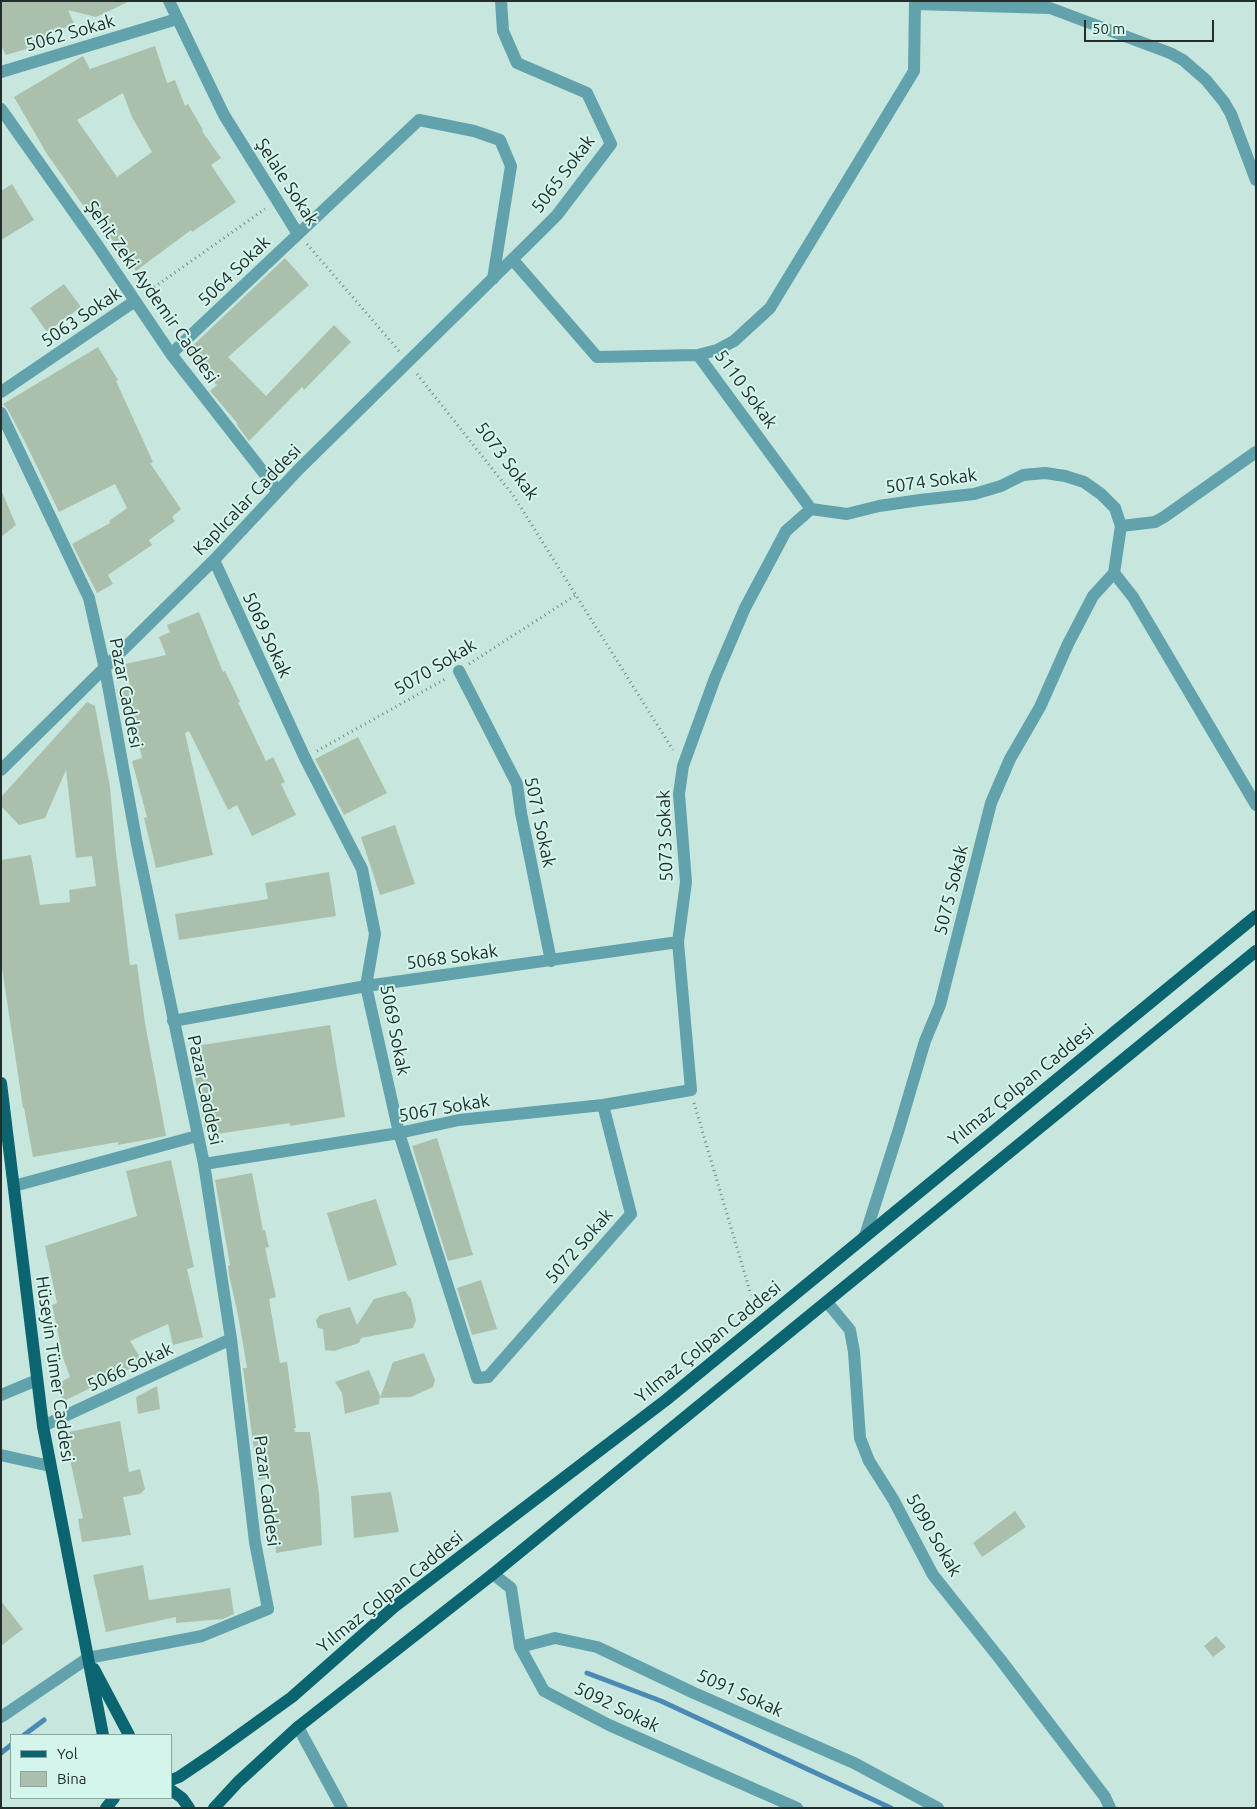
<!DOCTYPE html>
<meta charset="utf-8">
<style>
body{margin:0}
#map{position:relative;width:1257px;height:1809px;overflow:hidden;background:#c7e7de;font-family:Ubuntu,sans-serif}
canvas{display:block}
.frame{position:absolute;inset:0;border:2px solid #222e2b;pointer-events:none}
.legend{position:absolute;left:10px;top:1734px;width:162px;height:65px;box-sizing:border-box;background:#d4f5ec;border:1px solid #8da59f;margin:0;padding:6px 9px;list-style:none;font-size:15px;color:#222e2b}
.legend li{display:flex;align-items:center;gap:10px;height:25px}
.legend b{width:25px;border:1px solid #8da59f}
.scale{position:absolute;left:1084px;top:20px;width:130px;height:22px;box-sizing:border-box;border:2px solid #222e2b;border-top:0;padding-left:6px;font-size:15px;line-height:18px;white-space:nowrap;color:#222e2b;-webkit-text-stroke:4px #d4f5ec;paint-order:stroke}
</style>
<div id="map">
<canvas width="1257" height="1809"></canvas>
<div class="frame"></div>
<ul class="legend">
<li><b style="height:6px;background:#0b6570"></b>Yol</li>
<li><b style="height:14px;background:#abc0ac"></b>Bina</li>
</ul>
<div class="scale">50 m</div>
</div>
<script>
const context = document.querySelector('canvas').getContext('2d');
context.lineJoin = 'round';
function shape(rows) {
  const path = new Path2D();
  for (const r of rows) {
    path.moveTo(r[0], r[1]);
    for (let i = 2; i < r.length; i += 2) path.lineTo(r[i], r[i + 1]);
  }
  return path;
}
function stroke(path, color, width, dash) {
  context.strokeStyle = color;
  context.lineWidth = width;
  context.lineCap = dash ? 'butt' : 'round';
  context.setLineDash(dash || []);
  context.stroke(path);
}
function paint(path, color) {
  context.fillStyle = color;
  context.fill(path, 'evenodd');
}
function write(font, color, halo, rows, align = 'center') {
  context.font = font + ' Ubuntu,sans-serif';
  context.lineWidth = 4;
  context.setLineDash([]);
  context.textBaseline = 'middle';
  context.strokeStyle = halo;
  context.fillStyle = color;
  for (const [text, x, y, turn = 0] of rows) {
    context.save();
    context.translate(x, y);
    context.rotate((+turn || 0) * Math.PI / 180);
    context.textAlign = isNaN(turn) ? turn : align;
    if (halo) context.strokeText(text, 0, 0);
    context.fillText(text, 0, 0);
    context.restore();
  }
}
stroke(shape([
 [587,1673,661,1701,891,1808],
 [24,1735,44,1720],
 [1,1753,11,1745]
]), '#4a8ab3', 5);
paint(shape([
 [1,1,130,1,96,17,68,10,75,26,52,30,43,44,6,55,1,46],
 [155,46,167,83,175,80,185,106,188,104,203,130,202,131,221,158,211,165,236,202,192,232,191,230,136,271,99,222,96,224,47,154,14,97,83,56,90,69],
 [123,93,132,117,152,152,117,177,77,120],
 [12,184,34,220,1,240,1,191],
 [285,258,309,285,228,357,266,396,334,325,351,342,304,390,302,387,249,441,237,425,238,424,210,391,217,385,186,352],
 [64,284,81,307,47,332,30,308],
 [98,347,118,380,116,381,153,462,150,463,181,509,172,517,175,521,149,540,152,545,108,575,113,584,97,593,72,544,110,523,109,521,127,508,115,484,59,512,25,442,8,410,3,404],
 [1,490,16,525,1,537],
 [199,612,223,672,225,671,240,702,238,702,266,761,273,757,285,782,281,784,296,815,252,836,237,805,228,810,189,731,185,733,213,855,156,868,144,818,147,817,132,761,142,758,129,704,120,706,117,689,130,686,125,664,166,655,159,637,170,632,167,625],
 [87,702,95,706,110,787,116,853,130,965,137,964,145,1023,166,1136,118,1145,118,1142,33,1157,24,1108,23,1108,1,961,1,860,31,855,40,905,70,902,69,890,96,886,92,856,76,858,66,770,45,818,19,825,1,806,1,797],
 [358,737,387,793,344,815,315,759],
 [395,825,415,884,380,895,361,837],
 [329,872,336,916,179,940,175,914,268,899,265,883],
 [330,1025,345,1117,290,1126,290,1123,217,1134,215,1128,205,1129,189,1047],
 [437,1138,473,1255,448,1261,412,1146],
 [171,1160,194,1267,187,1269,203,1337,173,1345,168,1324,130,1341,143,1362,62,1402,59,1383,70,1377,61,1352,62,1352,52,1305,57,1303,45,1246,137,1216,126,1171],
 [252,1173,263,1230,265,1230,269,1247,265,1248,276,1297,269,1299,280,1363,287,1362,296,1428,294,1428,295,1432,310,1432,319,1493,322,1545,276,1553,270,1478,258,1480,243,1368,247,1368,238,1315,229,1275,228,1266,230,1265,215,1180],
 [376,1199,397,1265,348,1281,327,1213],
 [481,1280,497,1329,472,1335,457,1288],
 [405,1291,411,1299,416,1320,413,1328,361,1338,359,1343,334,1351,325,1350,323,1329,318,1328,316,1320,320,1315,350,1307,357,1325,374,1299],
 [424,1353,435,1380,433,1387,411,1397,380,1398,393,1362],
 [369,1370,380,1396,379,1404,345,1414,342,1393,335,1382],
 [157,1386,160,1409,138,1414,136,1397],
 [120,1421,129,1472,140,1469,145,1489,140,1494,123,1497,131,1535,82,1542,78,1519,83,1518,64,1433],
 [391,1492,399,1532,354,1538,351,1496],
 [1015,1511,1026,1527,982,1557,973,1543],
 [143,1565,149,1600,230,1588,234,1614,223,1619,176,1623,176,1617,106,1632,93,1575],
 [1,1601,23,1629,1,1646],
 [1216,1636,1226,1647,1213,1657,1204,1646]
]), '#abc0ac');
stroke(shape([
 [307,244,399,351],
 [146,293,265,209],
 [417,374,513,495,673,750],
 [469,664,576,595],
 [317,751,447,678],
 [694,1103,751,1295]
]), '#738983', 3, [1, 4]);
stroke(shape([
 [169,1,224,115,298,234],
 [915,4,1050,8,1170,53,1183,60,1206,80,1224,102,1231,114,1256,180],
 [1,72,177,19],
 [1,109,98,246,171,354,278,491],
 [513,260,597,357,698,355,717,350,734,341,770,308,914,71,915,1],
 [171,354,419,120,474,131,500,140,511,166,493,279],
 [698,355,811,509],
 [1,392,135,301],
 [1,413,89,598,105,669,137,844,204,1164,231,1339,255,1542,268,1609,202,1636,88,1658,1,1717],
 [1121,526,1155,522,1164,517,1256,452],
 [214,560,305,758,362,869,375,934,366,986,399,1133,477,1378,488,1377,631,1214,603,1105],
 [459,671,517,784,521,813,551,961],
 [1,770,214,560,298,470,539,233,557,215,611,144,587,93,517,63,503,31,501,1],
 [173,1021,366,986,678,942],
 [204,1164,399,1133,459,1120,603,1105,691,1090,678,942,686,882,679,794,683,766,715,678,745,608,786,531,811,509,847,514,879,506,920,500,974,494,1001,486,1023,475,1045,473,1065,476,1084,482,1101,494,1115,508,1121,526,1114,573,1133,597,1256,805],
 [14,1186,197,1136],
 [865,1236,899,1129,925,1041,940,1005,991,803,1010,759,1040,707,1068,644,1093,596,1114,573],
 [827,1302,850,1330,854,1352,860,1438,869,1461,893,1499,933,1575,1000,1659,1105,1797,1110,1808],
 [1,1395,37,1380],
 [43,1426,231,1339],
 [1,1455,50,1466],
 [493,1574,511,1588,520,1647,544,1691,609,1725,797,1808],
 [520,1647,555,1638,597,1647,694,1693,854,1763,938,1808],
 [298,1727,342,1808]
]), '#61a2ac', 12);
stroke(shape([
 [1,1083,43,1426,103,1735],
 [94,1669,129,1735],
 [171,1780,179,1777,213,1754,292,1697,394,1607,666,1400,1256,916],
 [171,1790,182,1798,189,1808],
 [106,1808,114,1798],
 [214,1808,238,1782,298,1727,493,1574,1256,951]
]), '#0b6570', 12);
write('18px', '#222e2b', '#d4f5ec', [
 ["5062 Sokak",70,33,-16],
 ["5065 Sokak",563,174,-53],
 ["Şelale Sokak",287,182,57],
 ["5064 Sokak",234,271,-44],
 ["Şehit Zeki Aydemir Caddesi",152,292,55],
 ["5063 Sokak",81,317,-34],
 ["5110 Sokak",746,389,54],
 ["5073 Sokak",507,461,53],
 ["5074 Sokak",931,481,-8],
 ["Kaplıcalar Caddesi",247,500,-46],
 ["5069 Sokak",267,635,65],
 ["5070 Sokak",435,667,-31],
 ["Pazar Caddesi",126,693,79],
 ["5071 Sokak",540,822,78],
 ["5073 Sokak",665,836,-92],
 ["5075 Sokak",951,890,-76],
 ["5068 Sokak",452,957,-8],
 ["5069 Sokak",395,1030,79],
 ["Yılmaz Çolpan Caddesi",1021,1085,-39],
 ["Pazar Caddesi",205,1090,78],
 ["5067 Sokak",444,1108,-10],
 ["5072 Sokak",579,1246,-49],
 ["Yılmaz Çolpan Caddesi",708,1342,-39],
 ["5066 Sokak",130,1367,-25],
 ["Hüseyin Tümer Caddesi",55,1369,82],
 ["Pazar Caddesi",267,1491,83],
 ["5090 Sokak",934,1535,60],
 ["Yılmaz Çolpan Caddesi",390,1592,-39],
 ["5091 Sokak",740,1693,24],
 ["5092 Sokak",617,1707,26]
]);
</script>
